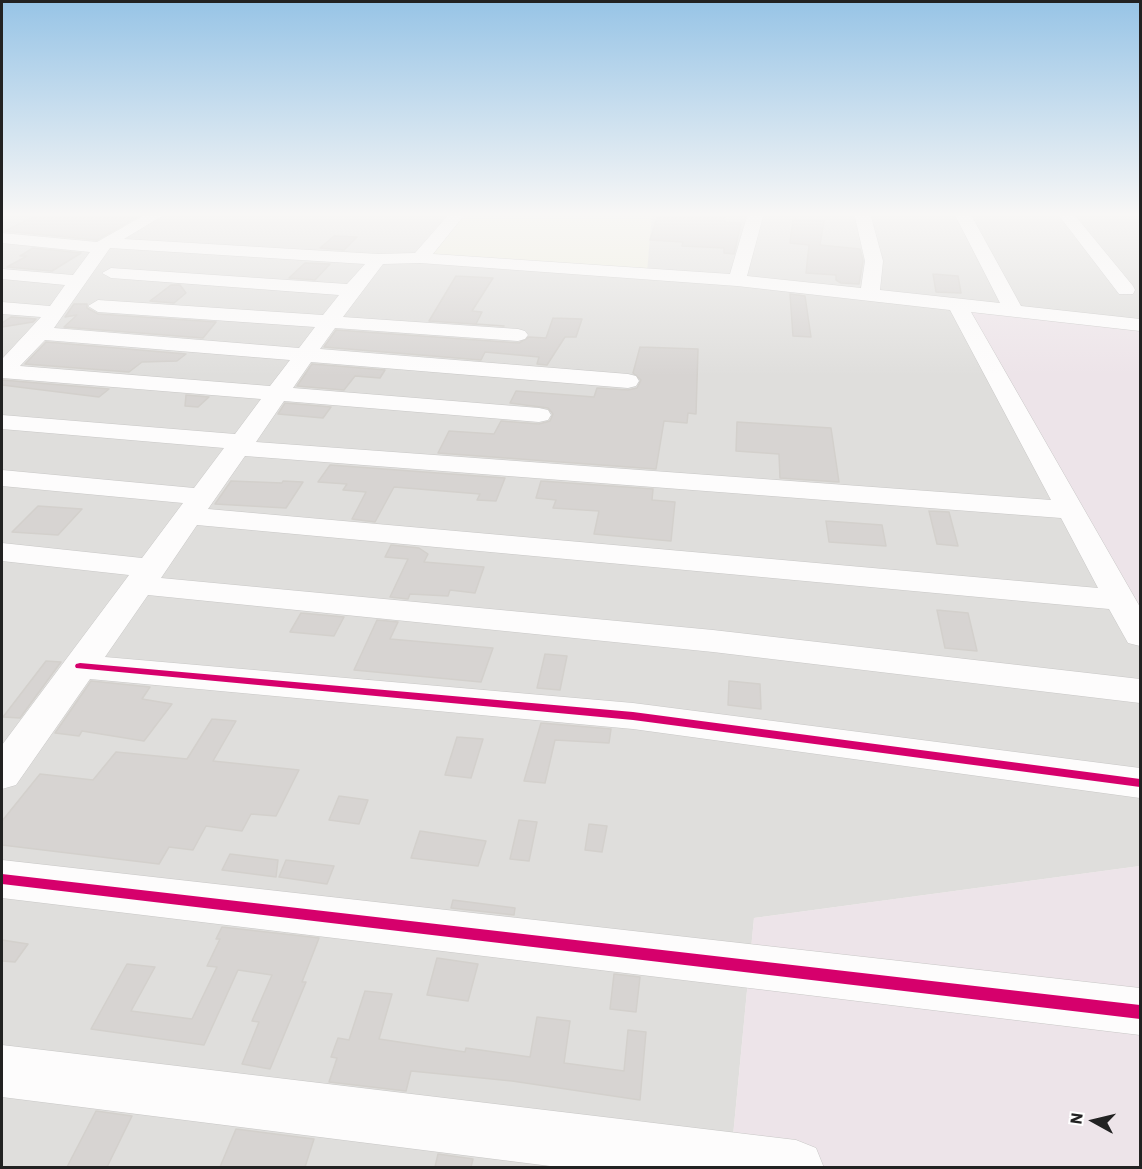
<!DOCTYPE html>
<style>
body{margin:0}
#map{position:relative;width:1142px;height:1169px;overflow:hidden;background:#f0eeeb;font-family:"IBM Plex Sans",sans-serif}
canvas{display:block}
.frame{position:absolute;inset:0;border:3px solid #222;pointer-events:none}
.north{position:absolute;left:1064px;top:1091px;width:60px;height:60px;-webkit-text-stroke:4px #fff;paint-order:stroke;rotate:278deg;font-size:16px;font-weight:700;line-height:24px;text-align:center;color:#222}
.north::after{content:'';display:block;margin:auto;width:21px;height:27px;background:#222;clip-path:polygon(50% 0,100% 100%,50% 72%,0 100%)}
</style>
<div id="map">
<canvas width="1142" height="1169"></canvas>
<div class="frame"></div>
<div class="north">N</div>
</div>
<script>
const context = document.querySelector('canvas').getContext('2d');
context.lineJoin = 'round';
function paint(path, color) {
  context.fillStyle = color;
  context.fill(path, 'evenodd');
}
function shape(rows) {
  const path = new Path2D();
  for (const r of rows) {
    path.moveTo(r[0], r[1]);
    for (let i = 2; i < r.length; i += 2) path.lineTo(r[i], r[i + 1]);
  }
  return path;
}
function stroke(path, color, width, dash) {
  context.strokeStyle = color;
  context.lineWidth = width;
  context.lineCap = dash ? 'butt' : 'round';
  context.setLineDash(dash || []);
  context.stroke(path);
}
paint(shape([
 [2,213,1140,213,1140,325,956,303,968,312,1140,613,1140,866,754,918,730,1167,2,1168]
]), '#dfdedc');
paint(shape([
 [968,312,1140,326,1140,613],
 [1140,866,1140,1167,730,1168,754,918]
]), '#ede4e9');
paint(shape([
 [458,213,652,213,647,273,420,258]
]), '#efefdf');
const building = shape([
 [41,213,100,213,139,216,97,240,5,231,41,213],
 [658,215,724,216,725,222,741,223,734,254,724,253,724,248,682,246,683,242,650,240,658,215],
 [793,219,824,221,820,245,860,249,863,261,859,284,841,283,836,280,836,275,806,273,809,245,790,243,793,219],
 [334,236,357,237,344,250,320,248,334,236],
 [33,248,81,253,52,271,7,267,27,256,20,256,33,248],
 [305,263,330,264,315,280,289,278,305,263],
 [933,274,958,276,961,293,936,292,933,274],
 [456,276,493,278,472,311,482,312,476,324,504,326,429,321,456,276],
 [171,285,180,285,186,293,174,303,150,301,171,285],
 [790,294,805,296,811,337,793,336,790,294],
 [74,304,87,304,87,308,98,314,216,322,203,338,64,327,77,315,65,317,74,304],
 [11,317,36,319,33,322,2,327,2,323,11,317],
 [553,318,582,319,576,337,565,337,547,365,537,364,539,357,485,352,481,360,324,347,336,330,519,343,529,337,546,338,553,318],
 [46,342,186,354,177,361,142,362,129,372,25,364,46,342],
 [640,347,698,349,696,414,688,413,687,423,664,421,656,469,438,453,449,431,494,434,501,421,539,424,550,421,553,414,548,408,510,403,516,391,594,397,597,388,628,390,637,388,641,380,633,373,640,347],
 [312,364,385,370,380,378,355,376,344,390,297,386,312,364],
 [2,380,109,389,99,397,2,385,2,380],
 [186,395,209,397,198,407,185,406,186,395],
 [285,403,331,407,323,418,278,414,285,403],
 [737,422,831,428,839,482,780,478,779,454,736,451,737,422],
 [330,465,505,478,496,501,477,500,480,494,394,487,375,522,352,519,366,492,343,490,347,484,318,482,330,465],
 [231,481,282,483,283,481,303,482,286,508,215,504,231,481],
 [541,481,653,489,652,500,675,502,671,541,594,534,599,511,553,508,556,500,536,498,541,481],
 [38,506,82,509,58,535,12,532,38,506],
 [929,511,949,512,958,546,937,544,929,511],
 [826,521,882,525,886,546,829,542,826,521],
 [391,545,419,548,428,554,424,562,484,567,475,593,450,590,448,596,410,594,408,599,390,597,408,559,385,557,391,545],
 [937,610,968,613,977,651,945,648,937,610],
 [301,613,344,617,334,636,290,632,301,613],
 [377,620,398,622,390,639,493,648,481,682,354,670,377,620],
 [545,654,567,656,560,690,537,688,545,654],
 [46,661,61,662,20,718,3,717,46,661],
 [91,681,150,687,142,699,172,704,144,741,82,731,79,736,55,733,91,681],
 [729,681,760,684,761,709,728,705,729,681],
 [212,719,236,721,213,761,299,770,276,816,251,814,242,831,206,826,193,850,169,847,159,864,2,845,2,821,40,774,93,780,116,752,187,759,212,719],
 [541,723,611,729,609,743,555,740,545,783,524,781,541,723],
 [457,737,483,739,471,778,445,775,457,737],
 [339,796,368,800,359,824,329,820,339,796],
 [519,820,537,822,529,861,510,859,519,820],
 [589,824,607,826,602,852,585,850,589,824],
 [420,831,486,841,478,866,411,858,420,831],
 [230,854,278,860,276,877,222,870,230,854],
 [286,860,334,866,327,884,279,877,286,860],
 [453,900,515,908,514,915,451,908,453,900],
 [222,927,319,938,302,982,306,982,270,1069,242,1064,259,1022,252,1021,272,975,238,970,204,1045,91,1029,127,964,155,967,131,1011,192,1019,217,967,207,966,220,939,216,939,222,927],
 [2,940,28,944,15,962,2,961,2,940],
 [437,958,478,964,468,1001,427,995,437,958],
 [614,974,640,977,636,1012,610,1009,614,974],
 [365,991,392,994,379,1039,465,1052,466,1048,530,1057,537,1017,570,1021,564,1063,624,1071,628,1030,646,1032,640,1100,512,1081,411,1071,406,1091,329,1082,337,1058,331,1057,338,1038,349,1040,365,991],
 [96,1111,132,1116,107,1167,67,1167,96,1111],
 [236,1129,314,1139,305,1167,220,1167,236,1129],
 [438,1154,473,1159,471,1167,435,1167,438,1154]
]);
paint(building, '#d7d4d2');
stroke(building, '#d3d0cc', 1.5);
const minor = shape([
 [148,213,167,213,124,239,378,254,415,253,450,213,466,213,433,254,730,274,748,213,764,213,747,276,861,288,865,261,854,213,870,213,883,261,880,290,1000,303,954,213,970,213,1021,306,1140,319,1140,331,971,312,1140,607,1140,646,1128,643,1109,609,197,525,161,578,713,630,1140,679,1140,703,713,652,148,595,105,657,633,703,1140,768,1140,798,633,729,90,679,16,785,2,789,2,745,129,575,2,561,2,543,142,558,183,503,2,486,2,470,194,488,224,448,2,429,2,415,235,434,261,399,2,378,2,359,41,317,2,314,2,302,50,306,65,285,2,279,2,269,73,275,90,252,2,243,2,233,97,242,148,213],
 [110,248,365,264,347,284,111,268,102,273,111,278,339,295,323,315,98,300,88,306,98,312,315,327,299,348,54,328,110,248],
 [420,263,737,286,950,310,1051,500,256,442,284,401,539,422,548,420,551,415,548,410,539,408,293,388,311,362,628,388,636,386,639,381,636,376,628,374,320,349,335,328,518,341,525,339,528,335,525,331,518,329,343,317,383,264,420,263],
 [45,340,290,360,270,386,20,366,45,340],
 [245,456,1061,518,1098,588,208,509,245,456],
 [1057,213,1073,213,1133,286,1135,290,1133,294,1119,294,1057,213],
 [2,860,1140,988,1140,1035,2,898,2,860],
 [2,1045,796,1140,816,1148,824,1168,566,1168,2,1097,2,1045]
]);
stroke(minor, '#c9c8c7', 1);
paint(minor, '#fdfcfc');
paint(shape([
 [80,663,633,712,1140,779,1140,787,633,720,76,668,75,666,76,664,80,663],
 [2,874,1140,1005,1140,1019,2,884,2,874]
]), '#d6006c');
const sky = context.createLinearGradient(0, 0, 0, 376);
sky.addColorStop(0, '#97c4e6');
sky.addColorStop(0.57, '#f8f7f6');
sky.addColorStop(1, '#f8f7f600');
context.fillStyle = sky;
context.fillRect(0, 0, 1142, 376);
</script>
